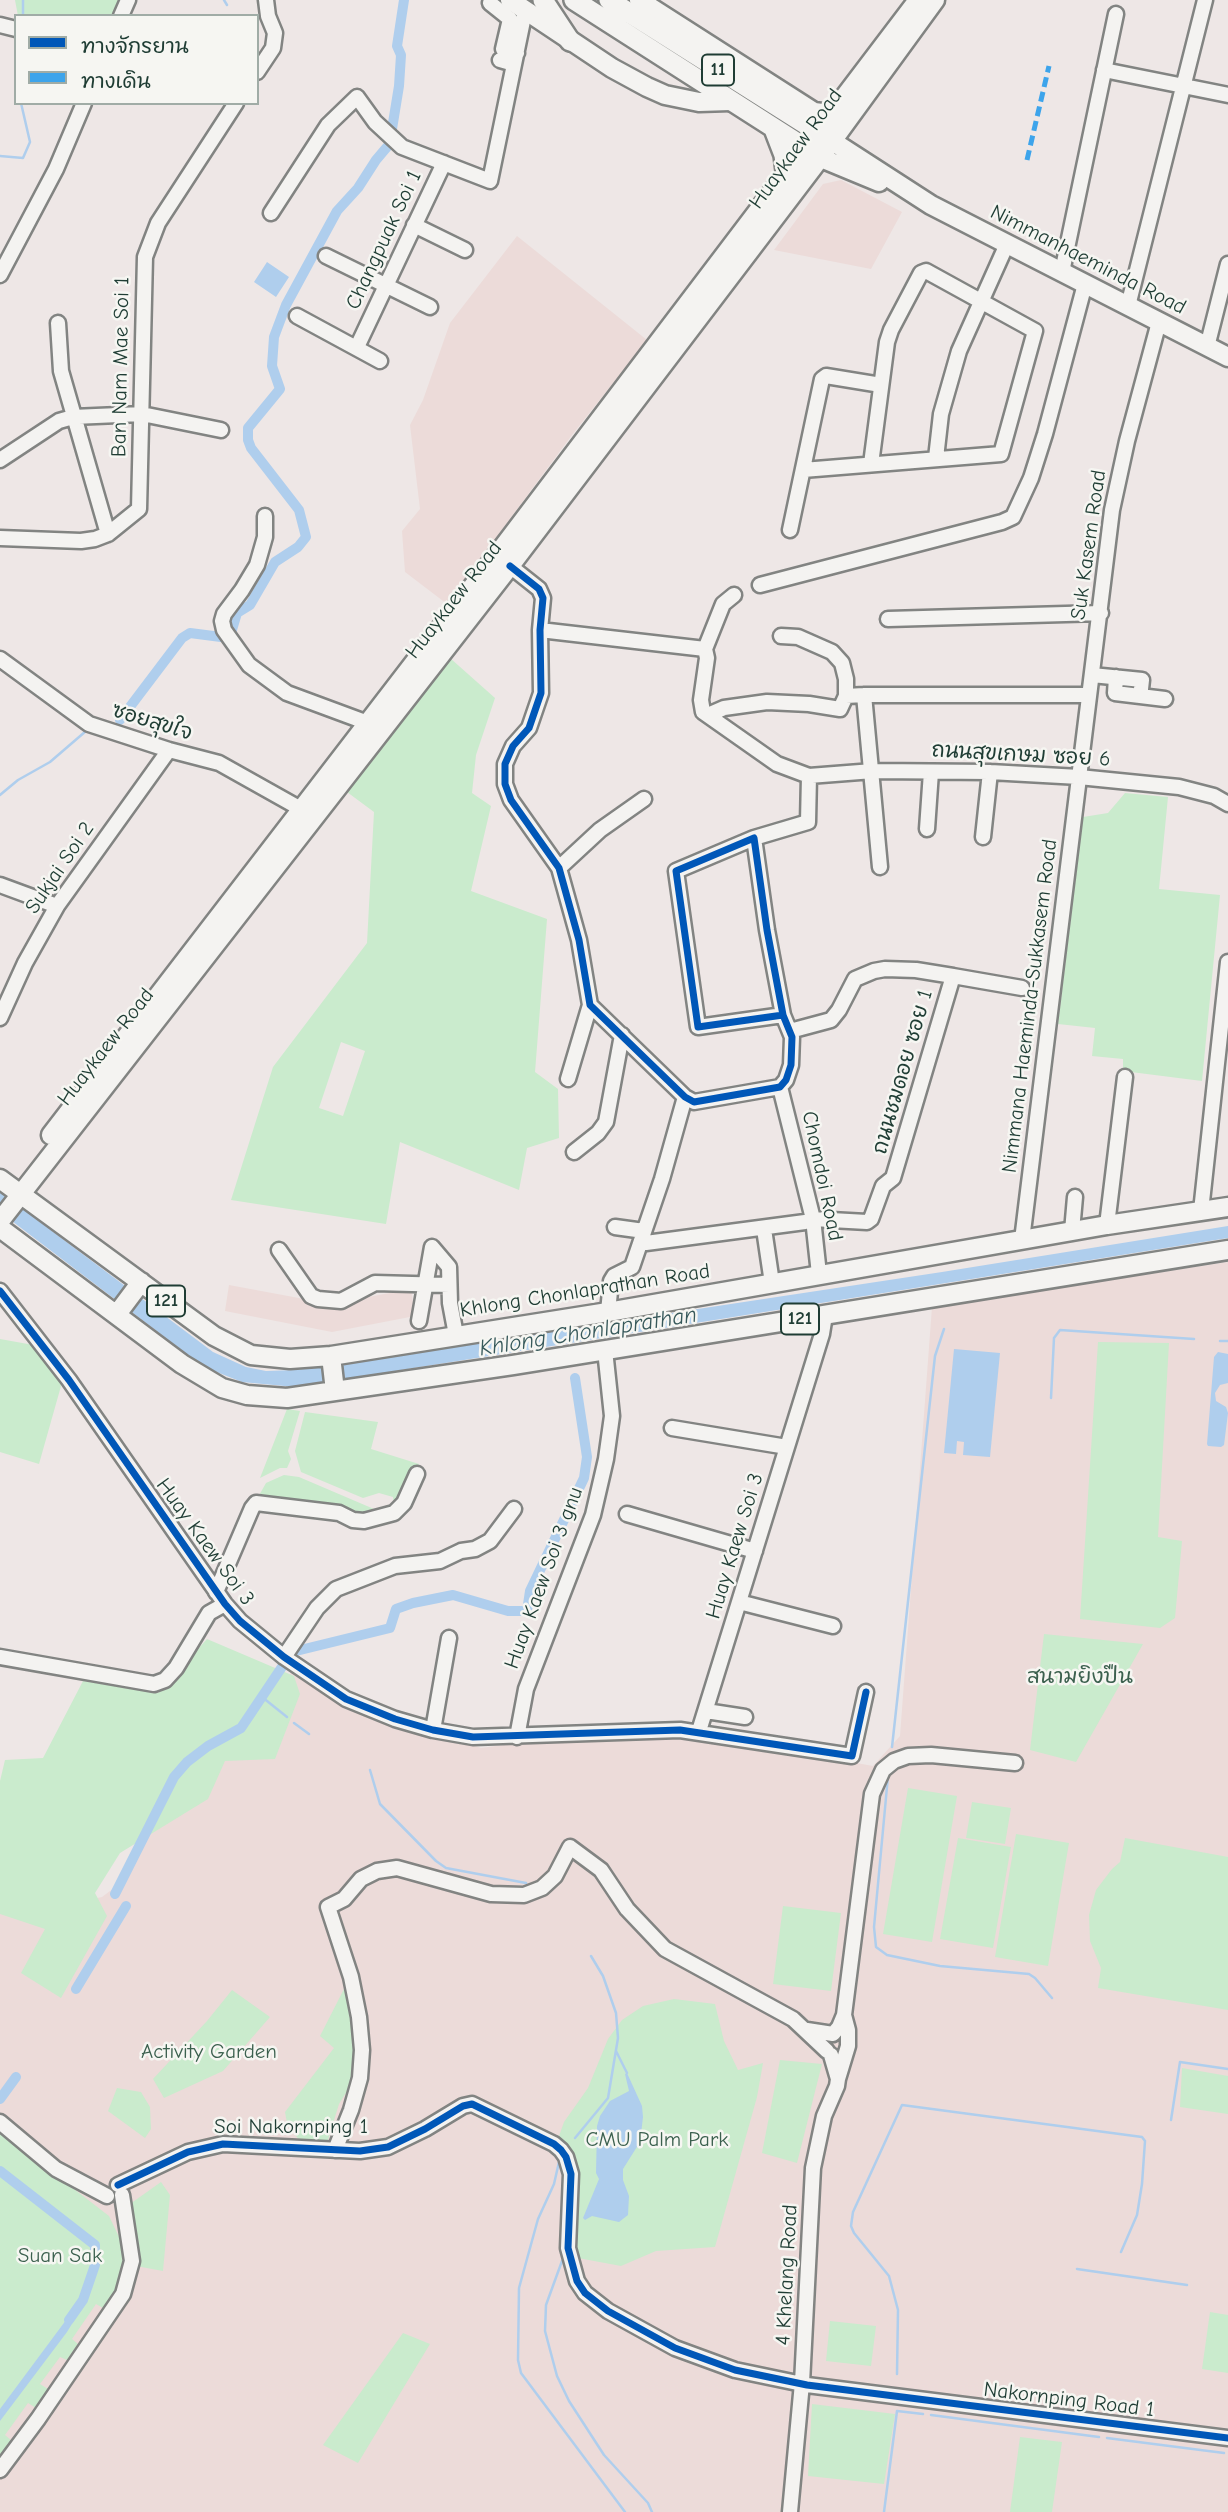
<!DOCTYPE html>
<meta charset="utf-8">
<style>
body{margin:0}
#map{position:relative;width:1228px;height:2512px;overflow:hidden;background:#eee7e6;font-family:"Comic Neue","Playpen Sans Thai",sans-serif}
canvas{display:block}
.legend{position:absolute;left:14px;top:14px;width:245px;height:91px;box-sizing:border-box;background:#f6f6f2;border:2px solid #a0aca6;margin:0;padding:9px 12px;list-style:none;font-size:21px;color:#1f3d34}
.legend li{display:flex;align-items:center;gap:14px;height:35px}
.legend b{width:35px;border:2px solid #a0aca6}
</style>
<div id="map">
<canvas width="1228" height="2512"></canvas>
<ul class="legend">
<li><b style="height:9px;background:#0057b8"></b>ทางจักรยาน</li>
<li><b style="height:9px;background:#3da4eb"></b>ทางเดิน</li>
</ul>
</div>
<script>
const context = document.querySelector('canvas').getContext('2d');
context.lineJoin = 'round';
function paint(path, color) {
  context.fillStyle = color;
  context.fill(path, 'evenodd');
}
function shape(rows) {
  const path = new Path2D();
  for (const r of rows) {
    path.moveTo(r[0], r[1]);
    for (let i = 2; i < r.length; i += 2) path.lineTo(r[i], r[i + 1]);
  }
  return path;
}
function stroke(path, color, width, dash) {
  context.strokeStyle = color;
  context.lineWidth = width;
  context.lineCap = dash ? 'butt' : 'round';
  context.setLineDash(dash || []);
  context.stroke(path);
}
function write(font, color, halo, rows, align = 'center') {
  context.font = font + ' "Comic Neue","Playpen Sans Thai",sans-serif';
  context.lineWidth = 5;
  context.setLineDash([]);
  context.textBaseline = 'middle';
  context.strokeStyle = halo;
  context.fillStyle = color;
  for (const [text, x, y, turn = 0] of rows) {
    context.save();
    context.translate(x, y);
    context.rotate((+turn || 0) * Math.PI / 180);
    context.textAlign = isNaN(turn) ? turn : align;
    if (halo) context.strokeText(text, 0, 0);
    context.fillText(text, 0, 0);
    context.restore();
  }
}
paint(shape([
 [841,180,902,212,871,269,774,250,823,184],
 [517,236,647,340,572,435,447,604,405,572,402,531,420,509,410,425,423,400,450,323],
 [1228,1262,1228,2512,0,2512,0,1886,78,1902,102,1897,122,1882,146,1824,249,1736,294,1668,333,1698,481,1748,555,1738,696,1734,873,1766,900,1736,932,1307],
 [229,1285,331,1304,411,1289,415,1316,332,1332,225,1311]
]), '#ecdbd9');
paint(shape([
 [15,0,122,0,115,16,18,16],
 [450,658,495,698,476,755,472,793,491,806,471,891,547,919,535,1072,558,1089,559,1138,527,1148,519,1190,400,1142,386,1224,231,1200,273,1067,367,943,374,812,347,792],
 [341,1042,365,1051,343,1116,319,1108],
 [1125,793,1168,797,1159,889,1220,895,1202,1081,1123,1071,1123,1059,1092,1056,1095,1028,1058,1024,1083,817,1108,813],
 [0,1339,39,1346,63,1379,39,1464,0,1452],
 [1098,1342,1169,1343,1158,1537,1182,1541,1175,1618,1160,1628,1080,1619],
 [287,1409,300,1411,288,1451,291,1459,287,1468,280,1468,260,1478],
 [305,1412,378,1422,371,1449,419,1464,401,1502,394,1507,393,1497,379,1493,363,1498,301,1472,295,1451],
 [284,1475,299,1477,381,1512,356,1518,257,1499,266,1483],
 [1044,1634,1143,1644,1076,1762,1030,1750],
 [207,1639,294,1676,300,1694,275,1759,225,1761,208,1799,120,1853,95,1893,107,1916,61,1998,21,1973,45,1929,0,1914,0,1781,5,1760,43,1758,83,1681,158,1693],
 [908,1788,957,1796,932,1942,883,1934],
 [972,1802,1011,1808,1005,1844,966,1838],
 [1016,1834,1069,1843,1048,1966,995,1957],
 [958,1838,1011,1847,993,1948,940,1939],
 [1125,1838,1228,1857,1228,2010,1098,1988,1101,1968,1090,1941,1089,1915,1096,1890,1112,1869,1120,1862],
 [783,1906,841,1913,831,1991,773,1984],
 [345,1987,356,2036,354,2080,339,2104,327,2143,301,2143,287,2123,285,2112,334,2048,320,2036],
 [232,1990,270,2017,223,2071,164,2098,153,2079,207,2021],
 [674,1999,715,2004,724,2041,738,2070,763,2063,757,2097,715,2247,656,2251,621,2266,578,2258,574,2244,577,2171,558,2139,564,2122,588,2088,608,2039,622,2020,643,2006],
 [780,2060,822,2064,797,2163,762,2153],
 [1182,2068,1228,2076,1228,2114,1180,2107],
 [117,2088,141,2092,150,2107,151,2129,145,2138,108,2111],
 [0,2132,109,2216,121,2241,123,2265,119,2284,103,2308,96,2304,72,2339,78,2344,67,2360,60,2357,40,2384,48,2389,36,2408,28,2403,5,2435,12,2441,0,2458],
 [161,2182,170,2195,163,2271,136,2266,130,2204],
 [1210,2312,1228,2315,1228,2373,1202,2369],
 [830,2321,876,2326,871,2366,826,2361],
 [403,2333,430,2344,358,2463,323,2445],
 [812,2404,895,2414,884,2484,808,2476],
 [1020,2437,1062,2442,1052,2512,1010,2512]
]), '#caebcd');
paint(shape([
 [267,262,289,277,276,297,254,282],
 [0,1192,213,1352,246,1367,266,1371,295,1370,942,1272,1228,1226,1228,1238,295,1387,242,1382,204,1367,0,1212],
 [954,1349,1000,1353,990,1457,963,1455,964,1442,957,1441,956,1454,944,1453],
 [1218,1352,1228,1354,1228,1383,1220,1385,1215,1393,1216,1401,1226,1407,1228,1413,1224,1445,1221,1447,1208,1446,1207,1444,1214,1357],
 [627,2073,642,2106,643,2117,640,2142,623,2169,623,2180,629,2196,628,2215,619,2222,592,2216,585,2220,583,2218,599,2179,596,2173,597,2126,600,2116,610,2101,629,2091,625,2074],
 [75,2308,81,2309,67,2332,0,2421,0,2409]
]), '#afceed');
stroke(shape([
 [23,0,23,16],
 [224,0,227,5],
 [0,156,23,158,30,142,21,103],
 [0,795,18,780,50,762,86,731],
 [1220,1341,1228,1341],
 [1051,1398,1054,1338,1060,1330,1194,1339],
 [262,1697,287,1717],
 [294,1723,309,1734],
 [892,1747,935,1356,944,1329],
 [370,1770,380,1804,436,1861,446,1868,526,1883],
 [888,1776,874,1927,876,1947,887,1955,940,1966,1029,1974,1035,1978,1052,1998],
 [616,2051,627,2073],
 [1171,2120,1180,2062,1228,2069],
 [575,2138,608,2098,618,2038,616,2013,603,1976,591,1956],
 [559,2162,554,2184,538,2219,519,2288,518,2360,521,2373,625,2512],
 [562,2261,546,2305,545,2331,557,2376,569,2401,604,2455,648,2503,652,2512],
 [1077,2269,1187,2285],
 [897,2374,898,2310,889,2276,854,2233,851,2226,853,2212,902,2105,1142,2137,1145,2141,1142,2184,1137,2215,1121,2252],
 [931,2415,1099,2437],
 [1107,2438,1224,2453],
 [884,2512,897,2411,923,2414]
]), '#afceed', 2.5);
stroke(shape([
 [392,129,399,86,401,55,397,46,404,0],
 [120,720,182,638,190,633,221,637,231,633,237,613,250,605,275,562,298,547,306,537,299,510,251,448,248,440,248,428,280,389,272,366,274,337,286,305,337,211,358,188,376,160,387,147],
 [115,1894,174,1777,187,1762,208,1746,241,1728,292,1652,390,1628,396,1609,413,1603,453,1595,508,1611,527,1611,530,1591,584,1478,587,1457,575,1378],
 [76,1989,126,1906],
 [0,2099,16,2077],
 [0,2171,95,2245,95,2265,83,2300,69,2320]
]), '#afceed', 10);
const minor = shape([
 [490,3,510,19,503,49,517,53],
 [121,16,128,0],
 [0,25,16,29],
 [500,60,514,64],
 [1104,70,1228,95],
 [257,72,273,48,275,33,268,16,266,0],
 [271,213,328,125,357,97,375,122,402,147,490,181,525,11],
 [414,225,465,250],
 [326,256,430,307],
 [1062,272,1116,14],
 [0,275,56,169,84,103],
 [1128,306,1205,0],
 [297,316,380,361],
 [58,323,61,371,108,534],
 [357,347,444,163],
 [1207,347,1228,264],
 [936,458,941,414,959,351,1007,244],
 [0,460,59,421,73,417,142,414,221,430],
 [803,470,1001,454,1035,331,926,271,921,273,891,330,887,342,871,464],
 [265,516,265,537,257,565,242,590,224,614,222,621,224,630,249,665,287,693,368,723],
 [790,530,822,379,826,376,881,385],
 [0,538,81,541,95,539,108,534,139,509,145,257,158,223,236,103],
 [510,566,539,589,543,598,540,630,541,693,529,728,513,746,505,764,505,784,511,800,559,868,579,940,590,1005,685,1097,694,1102,780,1087,786,1080,791,1065,792,1037,783,1015,698,1027,676,871,754,838,767,930,783,1015],
 [760,585,1002,522,1013,517,1031,478,1045,434,1085,284],
 [888,619,1101,613],
 [540,630,705,649,707,658,701,700,703,712,777,764,809,776,873,771,990,772,1079,777,1179,787,1214,796,1228,804],
 [781,636,798,637,832,652,842,663,846,679,846,696],
 [705,649,723,604,734,595],
 [0,659,89,724,169,750,219,763,301,809],
 [1092,675,1142,680,1141,689],
 [1116,677,1115,693,1165,699],
 [864,695,880,867],
 [708,715,724,708,767,702,809,704,840,709,846,696,864,695,1089,695],
 [927,829,931,772],
 [983,837,990,772],
 [754,838,808,822,809,776],
 [559,868,600,830,644,799],
 [0,885,57,906],
 [953,976,1022,988],
 [0,1018,25,963,57,906,169,750],
 [790,1031,831,1020,839,1010,855,979,874,971,885,969,916,970,953,976,893,1178,883,1186,871,1219,867,1222,813,1219],
 [568,1079,590,1005],
 [780,1087,813,1219,819,1274],
 [574,1152,598,1133,606,1122,622,1035],
 [1201,1211,1228,962],
 [1107,1225,1125,1077],
 [615,1227,644,1231],
 [764,1229,772,1283],
 [1072,1231,1075,1197],
 [1022,1240,1112,510,1127,441,1159,322],
 [646,1243,805,1222],
 [279,1250,311,1296,318,1299,341,1301,375,1283,449,1285],
 [0,1291,69,1380,225,1604,240,1621,284,1657,346,1699,395,1719,433,1730,473,1737,680,1730,852,1756,866,1692],
 [608,1312,611,1281,614,1276,632,1267,662,1179,685,1097],
 [419,1321,432,1247,449,1267,450,1303,456,1335],
 [672,1428,787,1447],
 [627,1514,755,1551],
 [216,1592,252,1508,256,1503,339,1513,353,1520,364,1521,394,1513,404,1503,417,1474],
 [739,1602,833,1626],
 [0,1657,154,1684,165,1680,176,1668,209,1613,225,1604],
 [284,1657,317,1608,336,1589,395,1566,440,1561,461,1551,475,1549,490,1541,514,1509],
 [706,1711,745,1717],
 [433,1730,449,1638],
 [699,1731,822,1334,825,1315],
 [517,1737,526,1689,593,1515,606,1459,612,1416,605,1350],
 [807,2030,833,2034,839,2027,844,2015,872,1794,883,1770,894,1761,908,1756,931,1755,1015,1763],
 [838,2079,848,2046,848,2030,844,2015],
 [0,2122,56,2169,107,2196],
 [335,2150,351,2110,360,2078,362,2050,359,2017,351,1977,328,1907,344,1899,361,1879,377,1871,397,1868,491,1894,524,1895,542,1888,555,1876,570,1847,601,1870,627,1909,665,1949,793,2019,827,2051],
 [118,2185,188,2152,223,2144,360,2151,388,2147,425,2129,463,2106,472,2104,554,2144,561,2150,566,2157,571,2174,568,2248,577,2281,585,2293,608,2311,675,2348,735,2370,807,2385,1228,2438],
 [0,2470,38,2419,123,2294,132,2261,122,2195],
 [790,2512,802,2383,813,2168,824,2116,837,2086,838,2079,831,2055]
]);
const major = shape([
 [510,0,612,68,647,87,665,95,699,102,730,101],
 [639,0,814,112,830,114],
 [832,141,931,205,1228,357],
 [821,158,879,182],
 [51,1135,497,555,918,0],
 [0,1179,214,1336,251,1355,290,1359,331,1356,608,1312,1107,1225,1228,1207],
 [0,1221,510,566,814,166,935,0],
 [0,1228,182,1364,222,1388,247,1395,287,1398,513,1365,1228,1250],
 [117,1314,141,1282],
 [331,1356,335,1391]
]);
const highway = shape([
 [543,0,570,41],
 [574,0,821,158],
 [609,0,832,141],
 [774,129,784,155,786,171]
]);
stroke(minor, '#828482', 19);
stroke(major, '#828482', 23);
stroke(highway, '#828482', 24);
stroke(minor, '#f4f3f1', 14);
stroke(major, '#f4f3f1', 18);
stroke(highway, '#f4f3f1', 19);
stroke(shape([
 [1027,160,1049,66]
]), '#3da4eb', 5, [10, 5]);
stroke(shape([
 [510,566,539,589,543,598,540,630,541,693,529,728,513,746,505,764,505,784,511,800,559,868,579,940,590,1005,685,1097,694,1102,780,1087,786,1080,791,1065,792,1037,783,1015,698,1027,676,871,754,838,767,930,783,1015],
 [0,1291,69,1380,225,1604,240,1621,284,1657,346,1699,395,1719,433,1730,473,1737,680,1730,852,1756,866,1692],
 [118,2185,188,2152,223,2144,360,2151,388,2147,425,2129,463,2106,472,2104,554,2144,561,2150,566,2157,571,2174,568,2248,577,2281,585,2293,608,2311,675,2348,735,2370,807,2385,1228,2438]
]), '#0057b8', 7);
for (const [x, y, w] of [
 [718,70,32],
 [166,1301,38],
 [800,1319,38]
]) {
  const box = new Path2D();
  box.roundRect(x - w / 2, y - 15.5, w, 31, 5);
  context.fillStyle = '#f6f6f2';
  context.fill(box);
  stroke(box, '#1f3d34', 2);
}
write('bold 19px', '#1f3d34', null, [
 ["11",718,70],
 ["121",166,1301],
 ["121",800,1319]
]);
write('21px', '#1f3d34', '#f6f6f2', [
 ["Huaykaew Road",796,149,-54],
 ["Changpuak Soi 1",384,240,-65],
 ["Nimmanhaeminda Road",1088,260,27],
 ["Ban Nam Mae Soi 1",121,367,-89],
 ["Suk Kasem Road",1089,545,-82],
 ["Huaykaew Road",454,600,-52],
 ["ซอยสุขใจ",152,722,17],
 ["ถนนสุขเกษม ซอย 6",1021,755,3],
 ["Sukjai Soi 2",60,868,-56],
 ["Nimmana Haeminda-Sukkasem Road",1030,1006,-83],
 ["Huaykaew Road",106,1047,-52],
 ["ถนนชมดอย ซอย 1",903,1072,-74],
 ["Chomdoi Road",822,1176,78],
 ["Khlong Chonlaprathan Road",585,1291,-9],
 ["Huay Kaew Soi 3",205,1542,54],
 ["Huay Kaew Soi 3",735,1546,-73],
 ["Huay Kaew Soi 3 gnu",544,1578,-70],
 ["Soi Nakornping 1",291,2127],
 ["4 Khelang Road",787,2275,-87],
 ["Nakornping Road 1",1069,2400,7]
]);
write('21px', '#3b604e', '#f6f6f2', [
 ["สนามยิงปืน",1080,1677],
 ["Activity Garden",209,2052],
 ["CMU Palm Park",657,2140],
 ["Suan Sak",60,2256]
]);
write('italic 23px', '#36585a', '#f6f6f2', [
 ["Khlong Chonlaprathan",588,1332,-9]
]);
</script>
